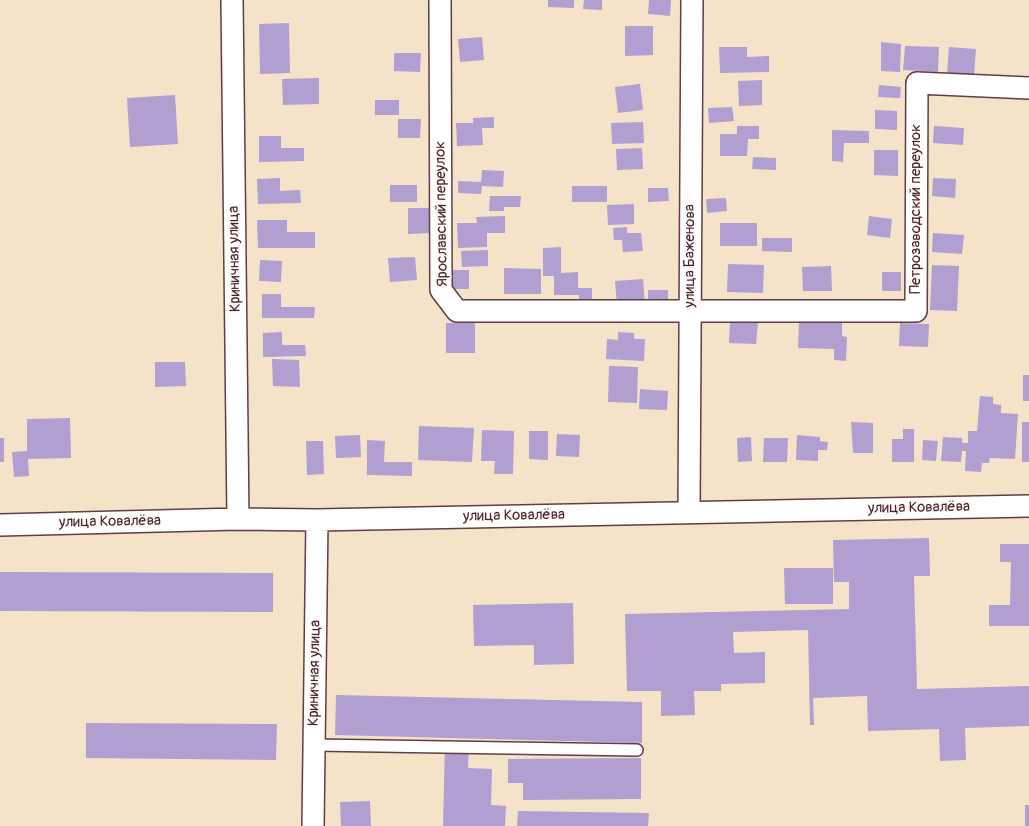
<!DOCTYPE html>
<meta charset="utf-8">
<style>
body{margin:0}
canvas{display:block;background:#f4e2c9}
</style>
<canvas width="1029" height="826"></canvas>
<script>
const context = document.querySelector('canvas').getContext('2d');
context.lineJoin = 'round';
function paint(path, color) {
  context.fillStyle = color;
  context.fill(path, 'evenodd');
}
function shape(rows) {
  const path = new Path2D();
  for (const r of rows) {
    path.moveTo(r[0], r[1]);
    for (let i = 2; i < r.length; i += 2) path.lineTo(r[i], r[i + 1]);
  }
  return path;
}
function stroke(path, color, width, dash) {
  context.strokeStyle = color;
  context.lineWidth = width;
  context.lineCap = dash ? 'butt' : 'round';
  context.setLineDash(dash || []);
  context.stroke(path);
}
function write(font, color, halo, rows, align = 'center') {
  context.font = font + ' Pangolin,sans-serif';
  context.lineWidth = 4;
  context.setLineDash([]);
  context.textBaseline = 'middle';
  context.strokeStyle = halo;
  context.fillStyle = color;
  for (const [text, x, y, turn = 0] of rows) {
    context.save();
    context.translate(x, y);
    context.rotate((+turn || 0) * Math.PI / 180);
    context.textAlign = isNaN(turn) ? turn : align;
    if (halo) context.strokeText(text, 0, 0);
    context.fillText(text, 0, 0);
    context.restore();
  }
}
paint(shape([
 [548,0,574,0,574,8,548,7],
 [584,0,602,0,602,10,583,9],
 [649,0,671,0,670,16,648,14],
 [289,23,290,73,260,74,259,24],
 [625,26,653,26,653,55,625,56],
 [482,37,484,60,460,62,458,39],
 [881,42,901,44,900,72,881,71],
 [905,46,939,47,938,72,903,70],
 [719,47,747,47,747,57,769,56,769,72,720,73],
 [949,47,976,49,974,75,947,73],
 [394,53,421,53,420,72,394,71],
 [319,78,319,104,283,105,282,79],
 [762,80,762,105,739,106,738,81],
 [640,84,643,110,618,113,615,87],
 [879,85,901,87,900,98,878,97],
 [175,95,178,144,130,147,127,98],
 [375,100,399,100,399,115,375,115],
 [732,107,734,121,709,123,708,108],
 [875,110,897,111,897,130,875,129],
 [494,117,494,128,482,128,483,145,457,146,456,123,473,123,473,118],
 [398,119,421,119,420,138,398,138],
 [643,122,644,143,612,144,611,123],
 [737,126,759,126,759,139,748,139,747,156,720,156,720,134,737,134],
 [934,126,964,128,963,145,933,143],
 [832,130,869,131,869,143,844,143,843,162,832,161],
 [259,136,281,136,281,148,304,148,304,161,259,162],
 [642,148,643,169,617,170,616,149],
 [874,150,898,150,898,176,874,175],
 [753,157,776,158,776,170,752,169],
 [482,170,504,171,503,187,482,186,481,194,458,193,458,181,481,182],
 [280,178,280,191,300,190,301,203,258,204,257,179],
 [933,178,956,179,955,198,932,196],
 [390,185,417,185,417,202,390,202],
 [572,186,607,186,607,202,572,202],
 [648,188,668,188,669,201,648,202],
 [490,196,521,196,520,207,504,207,504,211,489,211],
 [726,198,727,211,707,213,706,199],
 [634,204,634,224,608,225,607,205],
 [408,208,431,208,431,233,408,234],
 [505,216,505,233,487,233,487,247,458,248,457,223,477,223,476,217],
 [869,216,892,219,890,238,867,235],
 [257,220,287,220,287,232,315,232,315,248,258,248],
 [720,223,757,223,757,246,720,246],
 [627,227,627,233,641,233,643,251,623,252,622,240,614,240,613,228],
 [933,233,964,235,962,254,932,252],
 [762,238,792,238,792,252,762,251],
 [561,247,561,273,578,272,578,288,592,288,592,306,579,306,579,295,554,295,554,276,543,276,543,248],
 [488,250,488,266,462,267,461,251],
 [415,257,417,280,390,282,388,258],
 [260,260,282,261,281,282,259,281],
 [728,264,764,265,763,293,727,292],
 [932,265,959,266,957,311,930,310],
 [831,266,832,291,803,291,802,267],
 [504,268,541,269,541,294,504,294],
 [452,270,469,270,469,289,452,289],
 [882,272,901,272,901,291,882,291],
 [643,279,645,305,617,306,615,281],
 [648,290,668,290,668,307,648,307],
 [262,294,281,294,281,307,315,307,314,318,262,318],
 [730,321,758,323,756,344,729,343],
 [799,322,842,323,842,336,847,337,846,361,834,360,834,349,798,348],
 [446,323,475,323,475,353,446,353],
 [900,323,929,324,928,347,899,346],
 [282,332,282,345,305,345,306,356,263,357,263,333],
 [618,332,634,333,634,339,645,339,644,361,606,359,607,339,618,340],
 [272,359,299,360,300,387,273,386],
 [155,362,185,362,186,386,155,387],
 [609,366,638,367,637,403,608,402],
 [1023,375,1029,375,1029,401,1023,401],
 [640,389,668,391,667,410,639,409],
 [980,396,993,397,993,404,1001,405,1001,413,1018,414,1015,459,990,458,989,463,982,463,981,472,965,471,966,451,962,451,961,462,941,461,943,437,962,438,962,443,968,443,968,431,977,431],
 [70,418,71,458,28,459,29,476,14,477,12,452,27,451,27,419],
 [851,422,873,423,873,453,853,453],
 [1022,422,1029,422,1029,462,1022,462],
 [419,426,474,428,472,462,418,460],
 [903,429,914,429,914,462,892,462,892,439,903,439],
 [482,430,514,431,513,474,494,474,495,461,481,461],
 [529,431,548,431,548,460,529,459],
 [557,434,580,435,579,457,556,456],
 [360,435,361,457,336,458,335,436],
 [797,435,820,437,820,441,828,442,827,450,818,450,818,461,796,460],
 [751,437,752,461,738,462,737,438],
 [0,438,4,438,4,462,0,462],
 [764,438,788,438,787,462,763,462],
 [367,440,385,441,384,462,412,462,412,476,367,475],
 [923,440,938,441,936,461,922,460],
 [306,441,323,441,324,474,307,475],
 [929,538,930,576,914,576,917,689,1029,686,1029,726,965,728,966,760,940,761,939,729,868,731,867,696,813,698,814,725,810,725,808,630,733,632,734,653,765,652,765,683,721,684,721,691,694,691,695,715,661,716,661,691,627,691,625,614,849,609,849,582,834,582,833,540],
 [1000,544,1029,544,1029,626,989,626,989,605,1010,605,1011,562,1000,562],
 [784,568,833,568,833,604,785,604],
 [0,572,273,573,273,612,0,611],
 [573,603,574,664,534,665,534,645,474,646,473,605],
 [336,695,642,702,642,743,335,735],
 [86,723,277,724,276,760,86,758],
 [445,743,469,743,468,768,492,769,491,805,506,806,505,826,443,826],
 [641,758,641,799,523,800,523,783,508,783,508,759],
 [370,801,371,826,341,826,340,802],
 [1025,805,1029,805,1029,826,1025,826],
 [518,811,649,813,648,826,517,826]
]), '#b29fd2');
const service = shape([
 [314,745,637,750]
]);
const minor = shape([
 [232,0,238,519],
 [440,0,441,290,457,311,916,311,917,83,1029,88],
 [689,512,692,0],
 [0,525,238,519,317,520,1029,506],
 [313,826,317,520]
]);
stroke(service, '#643c43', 14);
stroke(minor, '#643c43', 24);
stroke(service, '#fff', 11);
stroke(minor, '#fff', 21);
write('15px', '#4a1f2b', '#fdfcf7', [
 ["Петрозаводский переулок",916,209,-90],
 ["Ярославский переулок",442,214,-91],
 ["улица Баженова",690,256,-90],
 ["Криничная улица",235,259,-91],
 ["улица Ковалёва",919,508,-1],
 ["улица Ковалёва",514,516,-1],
 ["улица Ковалёва",110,522,-1],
 ["Криничная улица",315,673,-89]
]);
</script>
